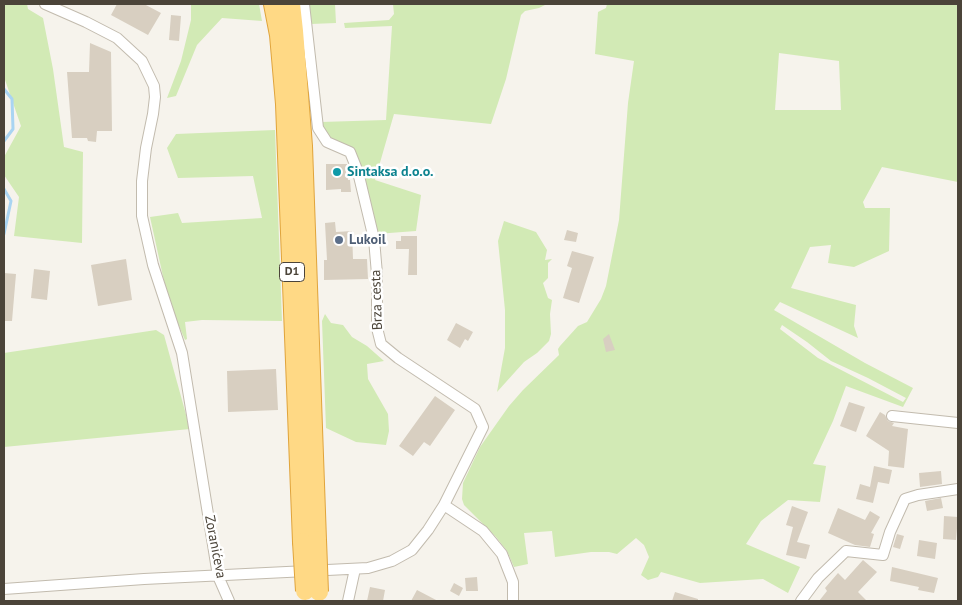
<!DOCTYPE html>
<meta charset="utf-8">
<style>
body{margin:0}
#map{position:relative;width:962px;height:605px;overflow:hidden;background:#f6f3ec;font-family:"PT Sans",sans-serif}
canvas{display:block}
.frame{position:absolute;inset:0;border:5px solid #4b4439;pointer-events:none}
</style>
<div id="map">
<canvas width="962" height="605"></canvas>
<div class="frame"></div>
</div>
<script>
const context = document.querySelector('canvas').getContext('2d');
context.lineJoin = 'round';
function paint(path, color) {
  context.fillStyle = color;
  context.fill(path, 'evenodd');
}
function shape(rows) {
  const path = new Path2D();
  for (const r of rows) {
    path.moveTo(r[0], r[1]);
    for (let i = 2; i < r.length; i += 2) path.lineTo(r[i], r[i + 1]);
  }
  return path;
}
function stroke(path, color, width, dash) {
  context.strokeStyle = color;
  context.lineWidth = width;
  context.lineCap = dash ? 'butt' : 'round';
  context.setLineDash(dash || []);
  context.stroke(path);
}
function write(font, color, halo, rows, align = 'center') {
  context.font = font + ' "PT Sans",sans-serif';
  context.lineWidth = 5;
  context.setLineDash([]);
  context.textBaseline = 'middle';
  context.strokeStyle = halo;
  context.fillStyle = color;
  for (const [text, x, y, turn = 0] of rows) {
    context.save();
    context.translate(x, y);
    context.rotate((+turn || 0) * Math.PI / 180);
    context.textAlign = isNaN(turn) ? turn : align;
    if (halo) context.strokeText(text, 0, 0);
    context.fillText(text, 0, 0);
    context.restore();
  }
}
paint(shape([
 [4,4,27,4,28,9,43,18,53,69,64,147,83,152,82,243,14,236,19,197,4,175,4,157,21,126,4,77],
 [191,4,259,4,262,21,222,18,197,45,176,96,167,98,181,61,191,20],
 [307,4,335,4,336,23,311,24],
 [393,4,547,4,539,8,525,11,521,15,506,79,491,124,394,114,375,180,421,195,416,231,376,234,350,148,328,137,321,122,386,120,392,26,345,28,344,23,389,20,394,14],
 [607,4,958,4,958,182,882,167,863,202,865,208,890,208,889,251,854,267,828,263,831,245,810,247,791,288,856,305,854,326,858,338,780,302,774,310,865,363,913,388,903,407,846,386,833,421,813,464,826,466,820,502,788,500,761,521,746,544,800,567,788,593,763,579,700,583,661,572,658,577,648,580,641,575,649,557,644,545,636,538,617,554,609,552,591,552,555,557,552,531,524,533,528,564,514,567,507,551,496,537,464,505,462,499,463,483,480,447,509,406,523,390,559,355,558,349,560,346,578,326,587,322,601,299,606,286,619,220,628,103,634,61,595,54,598,12,606,8],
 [779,53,839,61,841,110,775,110],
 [782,325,807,342,831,361,868,378,906,398,903,402,818,358,780,329],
 [275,130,282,321,202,320,185,322,187,339,185,340,176,319,164,281,150,217,178,213,182,223,262,218,253,176,178,178,167,148,176,134],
 [504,221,536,232,547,250,545,260,552,259,548,263,548,278,543,283,548,298,552,300,550,314,551,334,549,341,537,353,524,362,497,392,505,348,505,310,498,241],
 [325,314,331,323,343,325,352,337,367,346,384,361,367,364,368,379,388,414,389,431,386,445,356,442,326,428,322,321],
 [156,330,164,335,190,429,4,447,4,353]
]), '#d2eab5');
stroke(shape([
 [4,89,12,99,13,129,4,141],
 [4,189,11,201,4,234]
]), '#a9d4f2', 3);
paint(shape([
 [117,4,144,4,161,13,148,35,111,15],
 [171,15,181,16,179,41,169,40],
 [90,43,111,52,112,131,97,131,96,142,88,141,87,138,72,138,67,72,89,72],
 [326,164,347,164,348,180,350,180,351,192,341,192,341,189,326,190],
 [335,222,336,232,352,231,353,259,367,259,368,279,324,280,324,260,327,260,325,223],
 [567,230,578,233,576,242,564,240],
 [401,236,417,236,417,275,408,275,409,249,396,249,396,241,401,241],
 [572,251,594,257,579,303,563,298,572,268,567,266],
 [126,259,132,300,98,306,91,265],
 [34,269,50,271,47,300,31,298],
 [4,273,16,274,12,321,4,321],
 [456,323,473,332,468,341,465,339,460,348,447,340],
 [609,334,615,350,606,352,603,339],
 [276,369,278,410,228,412,227,371],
 [435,396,455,410,430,446,424,442,413,456,399,446],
 [849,402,865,407,856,432,840,426],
 [880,412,885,415,888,421,894,423,892,426,908,429,904,468,888,466,889,451,866,436],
 [874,466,892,470,889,484,878,482,873,503,856,499,860,484,870,487],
 [941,471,942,484,920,487,919,473],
 [941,498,943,508,927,511,925,501],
 [792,506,808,512,797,542,810,545,806,559,786,555,793,527,786,525],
 [838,508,865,520,870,511,880,517,871,533,874,534,870,547,855,545,828,533],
 [944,516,958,517,956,540,943,539],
 [897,534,904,536,900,549,893,547],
 [919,540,937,543,935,559,917,556],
 [863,560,877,572,858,592,867,601,819,601,827,591,825,588,838,573,845,580],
 [892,567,938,578,934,593,918,590,919,587,890,581],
 [477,577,478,591,466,591,465,578],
 [454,583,463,588,459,596,450,591],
 [370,587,385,590,383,601,367,601],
 [417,590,438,601,411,601],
 [675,592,698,599,698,601,672,601]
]), '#d8cfc1');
const minor = shape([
 [45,4,86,22,117,38,142,61,154,86,155,97,153,114,146,148,142,181,142,216,153,265,182,353,218,576,229,601],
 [892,416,958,423],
 [444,505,483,531,502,554,513,582,513,601],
 [4,589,144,579,368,568,392,561,412,550,428,530,444,505,483,427,475,409,398,358,381,344,377,328,377,274,374,239,358,172,350,152,327,142,318,128,304,4],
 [348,601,355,569],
 [801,601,818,578,846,551,883,555,890,532,905,499,918,495,958,489]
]);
const trunk = shape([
 [273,4,279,35,285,104,302,542],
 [291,4,294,31,303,146,317,540]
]);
stroke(minor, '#c2bbae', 12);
stroke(trunk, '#e0a43c', 20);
stroke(minor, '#fff', 10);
stroke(trunk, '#ffd985', 18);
const trunkBridge = shape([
 [317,540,319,592],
 [302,542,305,591]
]);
stroke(trunkBridge, '#e0a43c', 20, []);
stroke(trunkBridge, '#ffd985', 18);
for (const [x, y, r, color] of [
 [337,172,5,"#0f9aa8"],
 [339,240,5,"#5c6f8a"]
]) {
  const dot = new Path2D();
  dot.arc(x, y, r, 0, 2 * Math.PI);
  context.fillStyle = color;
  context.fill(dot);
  stroke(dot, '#fff', 2);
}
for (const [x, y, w] of [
 [292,272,25]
]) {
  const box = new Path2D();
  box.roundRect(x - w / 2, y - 9.5, w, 19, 4);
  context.fillStyle = '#fff';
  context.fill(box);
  stroke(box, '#4b4439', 1);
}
write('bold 12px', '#4b4439', null, [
 ["D1",292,272]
]);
write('bold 14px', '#0d838f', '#fff', [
 ["Sintaksa d.o.o.",347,172]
], 'left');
write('bold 14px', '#4e5e75', '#fff', [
 ["Lukoil",349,240]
], 'left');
write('14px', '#4b4439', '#fff', [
 ["Brza cesta",377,300,-92],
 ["Zoranićeva",215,547,79]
]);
</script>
